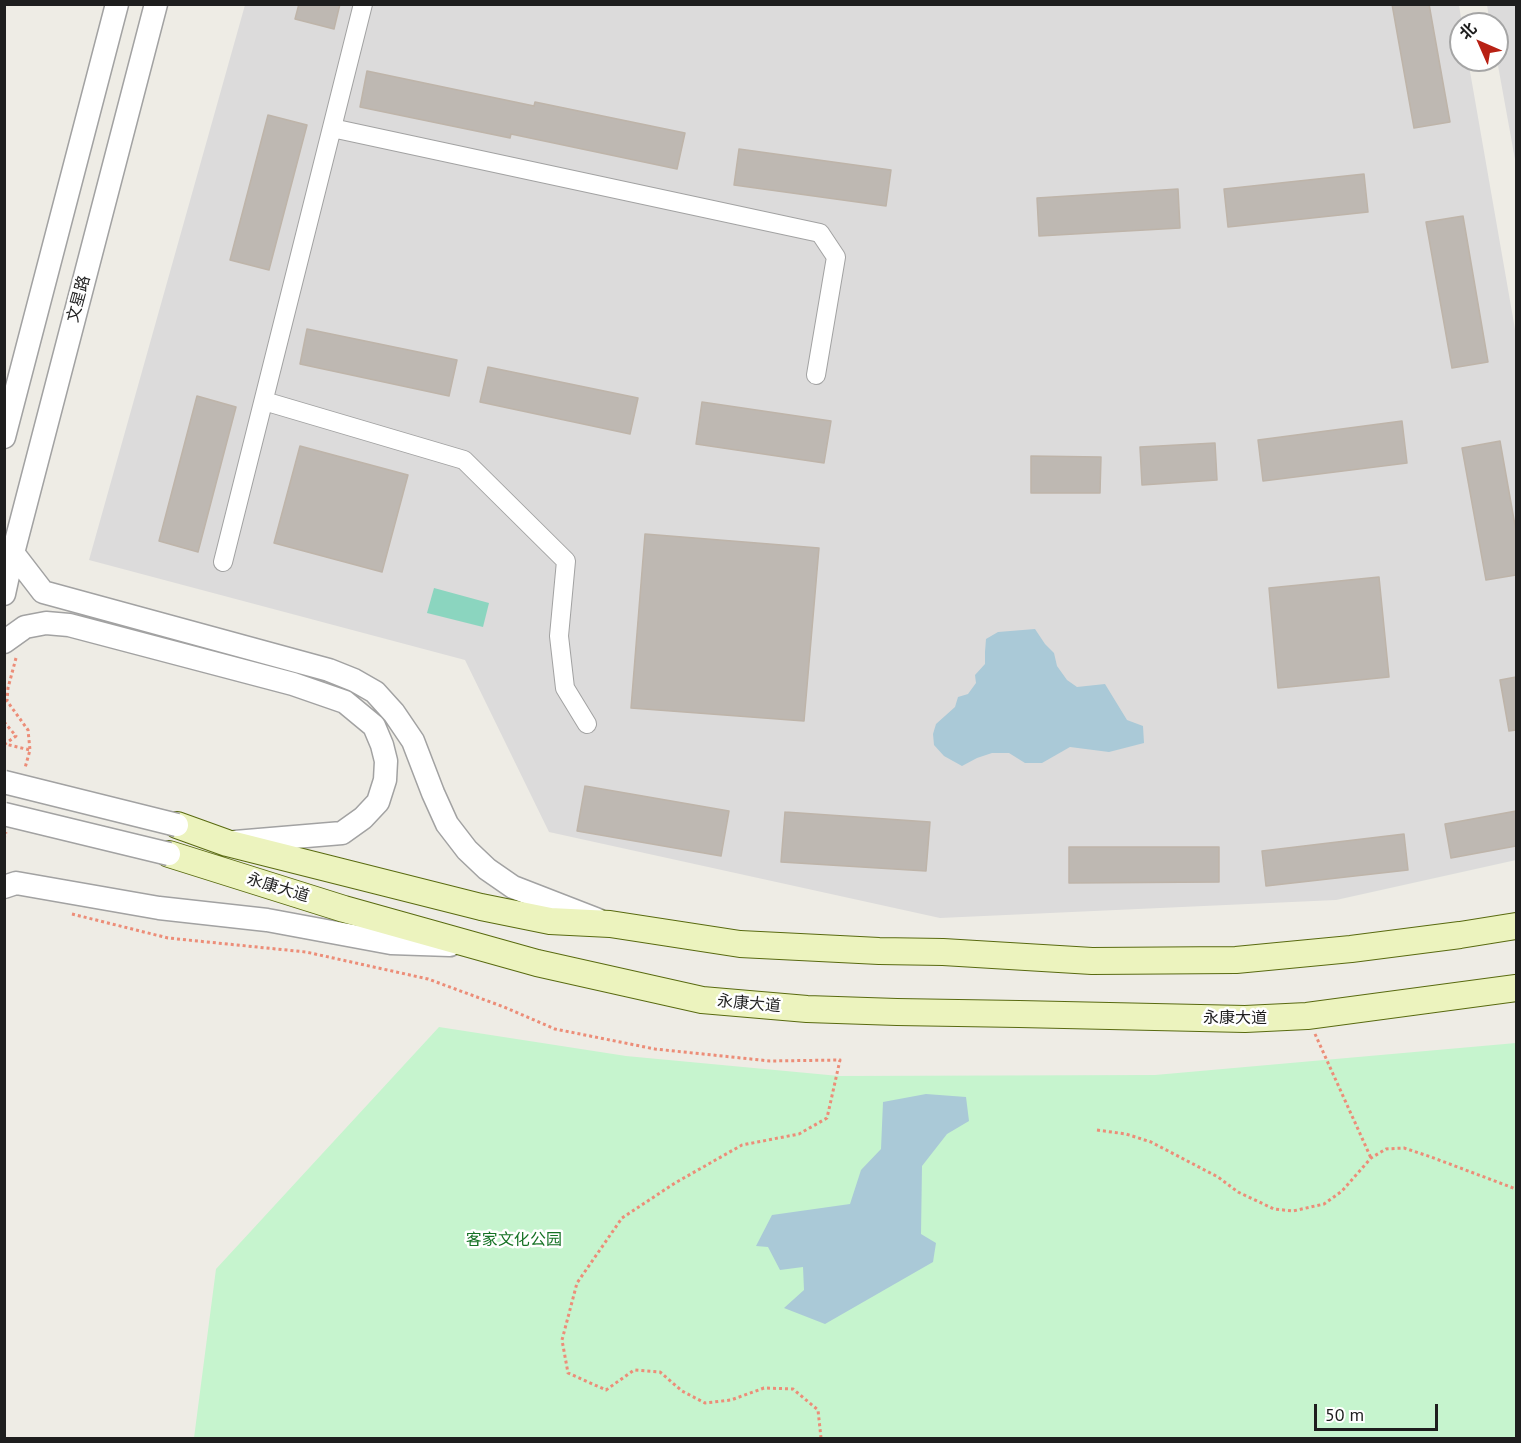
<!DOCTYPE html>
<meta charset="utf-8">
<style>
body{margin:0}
#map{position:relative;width:1521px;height:1443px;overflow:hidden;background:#eeece5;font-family:"PT Sans","Noto Sans SC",sans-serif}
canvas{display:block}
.frame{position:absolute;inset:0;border:6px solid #1e1e1e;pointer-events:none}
.north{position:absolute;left:1449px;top:12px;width:60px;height:60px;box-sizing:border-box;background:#fff;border:2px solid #a5a5a5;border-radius:50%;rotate:315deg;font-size:16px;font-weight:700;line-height:24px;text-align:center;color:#1e1e1e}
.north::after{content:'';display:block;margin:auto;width:21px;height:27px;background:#b82114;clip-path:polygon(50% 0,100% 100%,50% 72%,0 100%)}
.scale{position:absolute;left:1314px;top:1404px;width:124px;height:27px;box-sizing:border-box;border:3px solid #1e1e1e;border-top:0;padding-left:8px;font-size:18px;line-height:21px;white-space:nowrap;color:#1e1e1e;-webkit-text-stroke:4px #fff;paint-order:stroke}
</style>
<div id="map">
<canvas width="1521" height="1443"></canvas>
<div class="frame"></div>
<div class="north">北</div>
<div class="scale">50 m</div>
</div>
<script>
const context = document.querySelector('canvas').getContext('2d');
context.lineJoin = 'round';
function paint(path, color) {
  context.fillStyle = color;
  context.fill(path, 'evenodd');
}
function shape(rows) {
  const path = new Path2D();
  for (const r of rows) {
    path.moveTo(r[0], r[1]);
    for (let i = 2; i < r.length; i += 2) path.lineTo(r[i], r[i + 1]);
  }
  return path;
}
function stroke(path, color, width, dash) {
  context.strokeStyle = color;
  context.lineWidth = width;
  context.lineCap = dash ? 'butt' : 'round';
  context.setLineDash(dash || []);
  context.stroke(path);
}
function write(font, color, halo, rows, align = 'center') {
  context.font = font + ' "PT Sans","Noto Sans SC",sans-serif';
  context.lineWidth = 5;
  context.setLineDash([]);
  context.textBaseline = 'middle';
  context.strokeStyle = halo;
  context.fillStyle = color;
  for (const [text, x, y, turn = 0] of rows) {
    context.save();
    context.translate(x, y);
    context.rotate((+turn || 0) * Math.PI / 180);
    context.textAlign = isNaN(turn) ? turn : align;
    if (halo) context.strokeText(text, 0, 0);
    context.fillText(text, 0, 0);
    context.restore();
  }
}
paint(shape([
 [245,5,1459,5,1462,24,1461,60,1468,60,1516,335,1516,860,1336,900,940,918,549,832,465,660,89,560],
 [1487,5,1516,5,1516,165,1497,60,1497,24,1490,24]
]), '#dcdbdb');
paint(shape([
 [439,1027,626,1056,839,1076,1155,1075,1516,1043,1516,1438,194,1438,216,1269]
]), '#c6f4ce');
paint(shape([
 [434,588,489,603,483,627,427,613]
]), '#8bd5bf');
paint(shape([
 [1035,629,1045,644,1054,653,1057,666,1067,680,1077,687,1105,684,1127,720,1143,726,1144,743,1109,752,1070,747,1042,763,1025,763,1009,753,992,753,977,758,962,766,944,756,934,745,933,734,936,724,955,707,958,697,968,694,976,683,975,675,985,664,985,652,986,639,998,632],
 [926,1094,966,1097,969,1121,947,1134,922,1166,921,1234,936,1243,933,1262,825,1324,784,1308,804,1290,803,1267,780,1270,768,1247,756,1246,772,1215,850,1204,861,1170,881,1149,883,1102]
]), '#aac9d7');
const building = shape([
 [299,4,340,4,334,29,295,19,299,4],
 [1392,4,1429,4,1450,122,1414,128,1392,4],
 [367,71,534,106,535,102,685,133,677,169,511,134,510,138,360,107,367,71],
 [268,115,307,125,269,270,230,260,268,115],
 [739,149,891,170,886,206,734,185,739,149],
 [1364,174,1368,212,1228,227,1224,189,1364,174],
 [1178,189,1180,228,1039,236,1037,198,1178,189],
 [1463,216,1488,362,1452,368,1426,222,1463,216],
 [307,329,457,360,449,396,300,364,307,329],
 [488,367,638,398,630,434,480,402,488,367],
 [197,396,236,407,198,552,159,541,197,396],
 [702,402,831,421,824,463,696,444,702,402],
 [1402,421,1407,463,1263,481,1258,440,1402,421],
 [1500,441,1516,531,1516,575,1486,580,1462,448,1500,441],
 [1215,443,1217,480,1142,485,1140,447,1215,443],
 [300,446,408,475,382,572,274,543,300,446],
 [1031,456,1101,457,1100,493,1031,493,1031,456],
 [645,534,819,548,804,721,631,708,645,534],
 [1379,577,1389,677,1278,688,1269,588,1379,577],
 [1516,677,1516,730,1509,731,1500,680,1516,677],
 [585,786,729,811,721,856,577,831,585,786],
 [1516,811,1516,846,1451,858,1445,824,1516,811],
 [785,812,930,822,926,871,781,862,785,812],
 [1404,834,1408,870,1266,886,1262,851,1404,834],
 [1069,847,1219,847,1219,882,1069,883,1069,847]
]);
paint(building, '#beb8b2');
stroke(building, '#beb4a9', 1.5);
const minor = shape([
 [332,128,820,233,836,257,816,375],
 [264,401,464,460,566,561,559,636,565,688,587,724],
 [223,562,363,4]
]);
const tertiary = shape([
 [4,437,117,4],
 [13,553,43,592,329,670,354,680,375,692,394,713,413,741,433,793,447,824,467,850,487,869,513,887,598,920],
 [4,594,13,553,156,4],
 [4,642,25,627,46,623,69,625,293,684,345,702,374,726,382,745,386,761,385,780,378,802,363,818,342,833,235,842],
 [4,887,16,883,159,908,267,920,391,943,450,945]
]);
const secondary = shape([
 [177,825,227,843,481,907,550,921,610,924,740,944,879,951,943,952,1092,961,1236,960,1351,949,1460,935,1516,926],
 [169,854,344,909,537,963,702,1000,807,1009,897,1012,1019,1014,1245,1019,1307,1016,1516,988]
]);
stroke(minor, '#a2a2a2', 20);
stroke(tertiary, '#a2a2a2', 25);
stroke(secondary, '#596a10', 28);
stroke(shape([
 [16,658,8,688,7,701,28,730,30,750,25,768],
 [4,722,16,736,5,744],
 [4,746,5,744,30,750],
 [4,839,6,832],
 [72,914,168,938,306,952,428,979,504,1007,555,1029,655,1049,770,1061,840,1060,827,1118,799,1134,742,1145,675,1183,622,1218,577,1283,562,1340,568,1373,606,1390,634,1370,660,1372,682,1391,705,1403,731,1400,764,1388,793,1389,818,1410,821,1438],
 [1315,1034,1371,1158],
 [1097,1130,1126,1134,1151,1142,1218,1177,1238,1192,1274,1209,1293,1211,1324,1204,1342,1191,1371,1158,1386,1149,1404,1148,1431,1157,1516,1189]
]), '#ec8d78', 3, [3, 3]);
stroke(minor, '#fff', 18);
stroke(tertiary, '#fff', 22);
stroke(secondary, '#ecf3be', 26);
const tertiaryBridge = shape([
 [4,782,177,825],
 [4,814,169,854]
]);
stroke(tertiaryBridge, '#a2a2a2', 25, []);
stroke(tertiaryBridge, '#fff', 22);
write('16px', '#1e1e1e', '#fff', [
 ["文星路",79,299,-75],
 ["永康大道",278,888,17],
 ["永康大道",749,1004,5],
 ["永康大道",1235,1018]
]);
write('16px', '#167225', '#fff', [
 ["客家文化公园",514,1240]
]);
</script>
